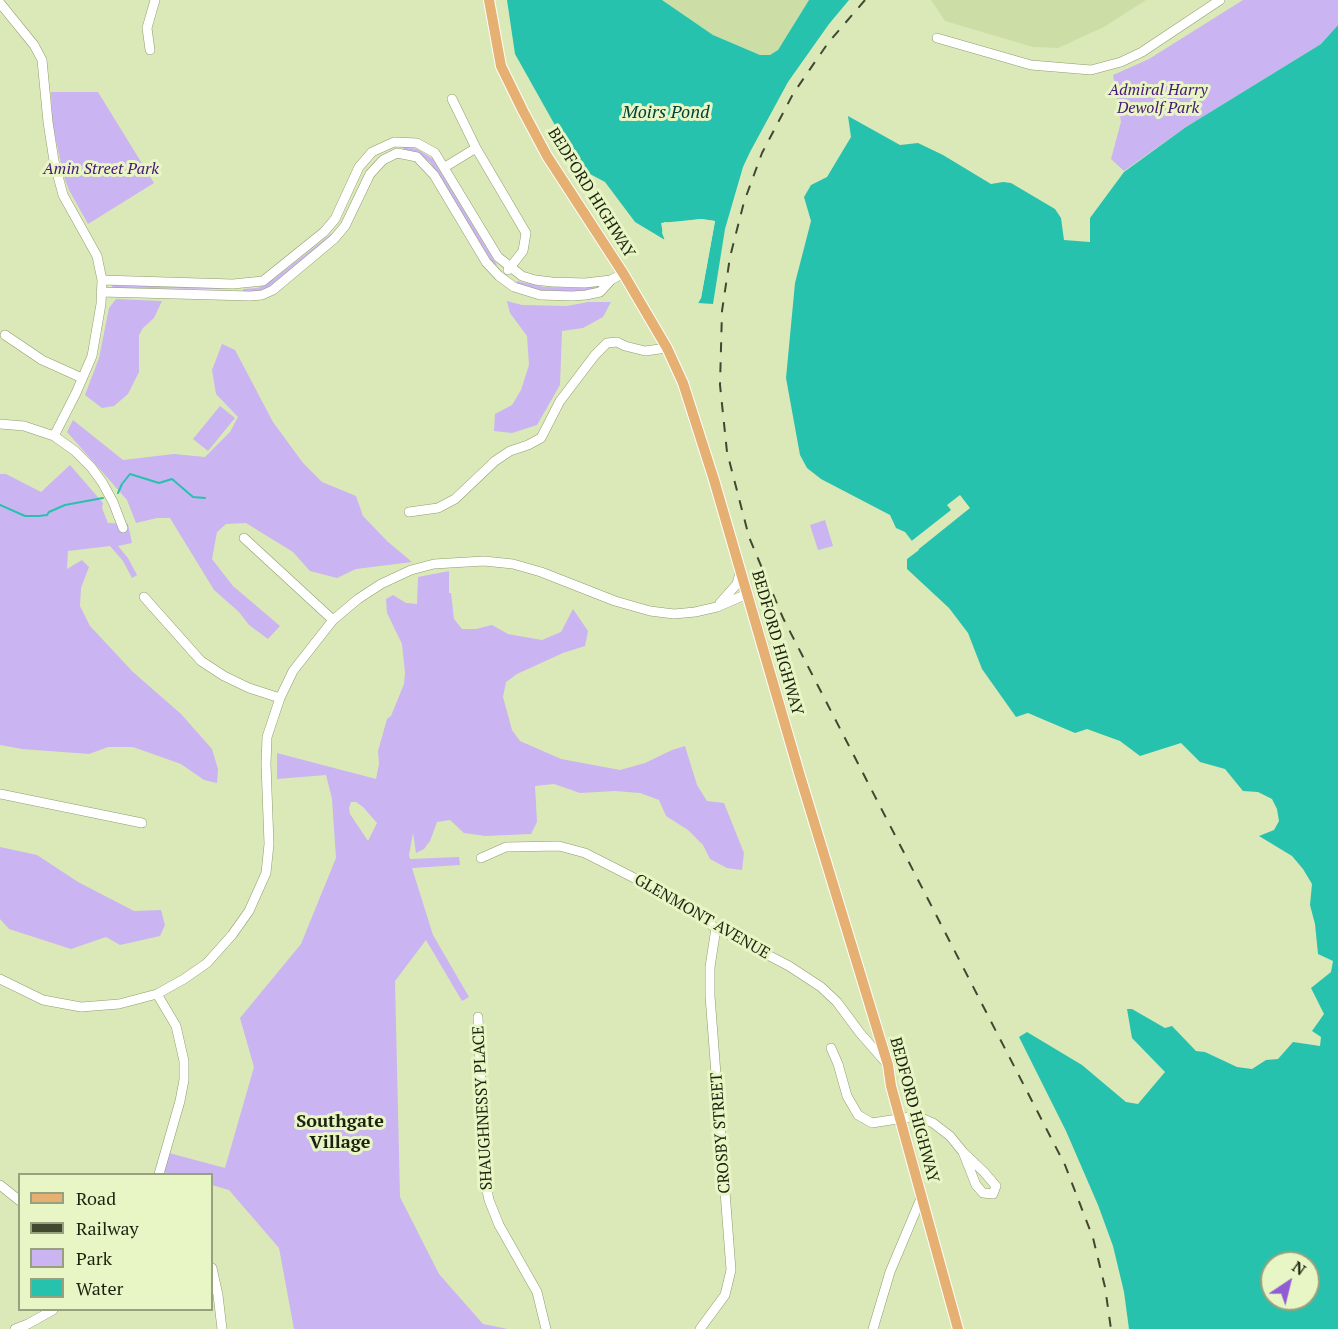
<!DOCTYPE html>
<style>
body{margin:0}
#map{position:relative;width:1338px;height:1329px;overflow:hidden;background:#dbe9b8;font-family:"PT Serif",serif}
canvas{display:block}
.legend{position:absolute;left:18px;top:1173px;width:195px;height:138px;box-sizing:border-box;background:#e8f6c5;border:2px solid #97a17d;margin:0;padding:8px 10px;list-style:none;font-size:18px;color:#1d2210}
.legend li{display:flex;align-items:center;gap:12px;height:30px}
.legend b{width:30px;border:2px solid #97a17d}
.north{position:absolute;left:1260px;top:1251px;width:60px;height:60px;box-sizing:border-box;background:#e8f6c5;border:2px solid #97a17d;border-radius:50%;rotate:35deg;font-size:16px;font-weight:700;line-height:24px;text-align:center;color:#1d2210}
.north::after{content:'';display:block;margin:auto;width:21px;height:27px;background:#915dd5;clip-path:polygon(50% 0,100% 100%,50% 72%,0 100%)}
</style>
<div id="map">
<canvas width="1338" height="1329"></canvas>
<ul class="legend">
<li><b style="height:8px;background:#e6b072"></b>Road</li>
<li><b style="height:8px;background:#414830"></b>Railway</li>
<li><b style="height:16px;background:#cab4f2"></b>Park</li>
<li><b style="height:16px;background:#27c2ad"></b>Water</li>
</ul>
<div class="north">N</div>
</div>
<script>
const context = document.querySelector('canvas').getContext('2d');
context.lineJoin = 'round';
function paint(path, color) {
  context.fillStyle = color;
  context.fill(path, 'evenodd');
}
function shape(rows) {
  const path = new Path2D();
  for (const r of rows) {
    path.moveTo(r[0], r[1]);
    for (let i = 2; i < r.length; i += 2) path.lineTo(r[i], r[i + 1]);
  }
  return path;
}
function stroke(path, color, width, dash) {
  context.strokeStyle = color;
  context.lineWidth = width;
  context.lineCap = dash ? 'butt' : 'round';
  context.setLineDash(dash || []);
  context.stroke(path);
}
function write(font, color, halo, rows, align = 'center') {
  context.font = font + ' "PT Serif",serif';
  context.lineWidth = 6;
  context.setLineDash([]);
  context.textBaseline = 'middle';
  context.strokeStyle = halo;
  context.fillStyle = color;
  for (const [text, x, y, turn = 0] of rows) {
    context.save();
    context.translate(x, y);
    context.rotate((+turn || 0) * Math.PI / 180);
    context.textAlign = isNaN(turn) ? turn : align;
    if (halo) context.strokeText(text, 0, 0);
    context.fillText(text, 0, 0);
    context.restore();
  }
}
paint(shape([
 [662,0,809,0,778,50,770,55,760,55,713,35],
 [931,0,1146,0,1104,27,1058,48,1033,47,945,21]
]), '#cddda6');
paint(shape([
 [1243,0,1338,0,1338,25,1321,44,1186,127,1124,171,1111,159,1121,122,1113,75,1149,59],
 [51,92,98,92,154,183,88,224,69,190,64,177,52,122],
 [403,146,417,149,433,159,497,265,493,264,430,162,415,153,403,150],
 [335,231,335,233,269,287,259,291,243,291,243,289,258,288,274,279],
 [517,281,544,287,582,288,602,285,588,291,545,291,533,290,516,285],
 [113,285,222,288,223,289,111,288],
 [116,299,162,301,154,318,143,328,139,335,139,372,128,394,114,406,102,408,85,395,99,358,109,308],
 [507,301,522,305,567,306,588,302,611,302,603,317,583,328,562,331,560,385,537,425,512,433,494,431,495,414,512,405,521,390,529,365,527,336,510,313],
 [222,344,235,350,273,422,303,463,322,482,356,496,363,516,387,541,412,562,356,569,337,578,310,571,293,552,246,523,226,524,217,532,212,559,233,586,280,626,268,639,249,625,239,612,214,590,170,518,157,518,136,523,127,500,67,432,73,420,123,460,174,454,205,457,230,432,238,417,216,394,212,370],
 [220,406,235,418,208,451,193,439],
 [70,465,103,503,102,508,108,523,128,524,132,543,118,546,128,558,137,575,132,578,123,561,110,546,68,551,67,569,82,560,89,567,81,588,80,606,90,626,133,672,181,714,212,749,218,769,217,783,204,780,181,764,133,747,108,747,89,754,22,749,0,745,0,474,6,474,41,492],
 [825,520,833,546,818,550,810,525],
 [449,571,449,593,451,593,454,619,462,629,476,629,492,625,508,634,542,640,561,632,573,609,588,631,585,646,563,653,517,674,506,682,503,697,512,730,520,741,561,759,620,770,645,763,672,750,685,746,697,785,707,801,724,803,744,853,742,870,727,868,710,859,703,845,688,830,666,816,659,800,640,793,615,791,580,793,554,784,535,786,537,822,531,834,485,836,464,833,450,820,437,822,430,841,424,849,416,853,413,833,409,855,410,859,459,857,460,865,412,868,433,935,469,997,462,1001,426,940,395,981,400,1197,439,1274,483,1324,508,1329,294,1329,279,1248,229,1190,212,1185,212,1174,173,1174,163,1172,169,1153,225,1168,254,1067,240,1018,301,944,336,858,332,799,326,775,277,779,277,753,376,779,379,764,378,751,387,719,391,716,404,684,405,673,402,644,387,613,386,599,393,595,406,603,417,604,418,577],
 [351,802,356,802,363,807,377,823,368,841,350,814,349,808],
 [0,847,37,855,78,882,134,911,161,910,165,925,160,936,120,945,106,937,71,949,9,929,0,919]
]), '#cab4f2');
paint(shape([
 [507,0,662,0,713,35,760,55,770,55,778,50,809,0,849,0,829,24,788,82,750,152,743,167,725,229,713,304,698,303,701,298,715,221,701,219,672,223,664,222,662,233,665,240,635,222,605,182,590,174,570,152,515,54],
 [1338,25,1338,1329,1129,1329,1124,1292,1113,1246,1098,1205,1066,1131,1019,1037,1027,1032,1082,1065,1126,1102,1138,1104,1165,1072,1132,1038,1127,1009,1132,1009,1165,1028,1172,1026,1196,1051,1205,1052,1237,1067,1252,1069,1266,1060,1278,1059,1293,1042,1320,1046,1321,1037,1312,1031,1324,1014,1311,988,1331,972,1333,961,1318,954,1315,924,1310,905,1312,884,1303,869,1292,856,1259,836,1274,830,1279,821,1277,809,1272,799,1258,792,1243,791,1225,769,1200,762,1181,743,1140,756,1120,741,1087,729,1075,733,1028,713,1016,717,982,669,968,633,949,608,907,569,907,559,919,550,905,532,896,528,890,515,821,479,807,468,800,455,786,378,795,283,811,221,804,197,811,185,827,177,851,137,848,116,900,145,918,143,943,155,991,184,1003,182,1011,183,1055,209,1061,218,1064,240,1090,242,1090,218,1124,172,1186,127,1321,44],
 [1272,1263,1308,1263,1308,1299,1272,1299]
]), '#27c2ad');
paint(shape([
 [701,219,715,221,701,298,698,303,696,303,698,297,712,223,701,222,672,226,664,225,668,240,665,243,661,223],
 [960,495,970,508,904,561,905,557,915,550,909,543,951,510,947,505]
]), '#dbe9b8');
stroke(shape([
 [118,493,122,484,130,474,159,483,172,479,193,497,205,498],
 [0,505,25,516,39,516,47,515,49,512,65,505,103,498]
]), '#27c2ad', 2);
const minor = shape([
 [0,3,34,45,42,60,48,122,54,161,63,195,97,256,102,280,101,304,92,356,76,393,54,436],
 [937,38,1031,65,1091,70,1121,62,1142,52,1220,0],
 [150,50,147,28,155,0],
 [452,99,476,148,526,233,523,251,508,270],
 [445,167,476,148],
 [102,280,233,284,263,281,324,232,335,219,359,167,372,152,394,142,417,143,435,153,498,257,522,276,535,280,552,282,585,283,611,280],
 [101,292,250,296,262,295,273,290,334,239,345,226,370,174,383,160,397,153,417,157,434,175,486,262,499,276,514,287,540,295,572,296,586,295,600,292,611,280,623,273],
 [5,335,42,360,82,378],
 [0,424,24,426,54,436,75,451,91,467,102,482,113,502,123,528],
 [409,512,438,508,455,499,495,461,510,451,528,445,541,438,560,401,595,355,607,343,617,342,625,346,645,351,667,348],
 [244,538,333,620],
 [144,597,201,661,224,676,249,688,280,698],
 [720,603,737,584,740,573],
 [0,794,142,823],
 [481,858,506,847,559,846,585,853,650,886,716,928,789,966,821,987,837,1002,860,1033,888,1065],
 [0,979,43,1000,81,1007,119,1004,157,994,184,979,207,963,232,935,249,911,266,873,269,844,266,764,267,737,280,698,293,671,333,620,358,599,381,584,411,570,434,564,484,561,513,564,541,572,615,601,650,611,674,614,695,612,717,607,747,594],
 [157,994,176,1026,184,1061,184,1080,180,1101,159,1174],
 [478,1017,485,1181,489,1200,499,1225,537,1292,546,1329],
 [831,1048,838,1064,847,1096,858,1115,872,1123,917,1116,933,1123,950,1136,963,1152,976,1185,983,1193,993,1194,996,1186,984,1172,963,1152],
 [0,1185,20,1201],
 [212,1268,218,1295,222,1329],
 [15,1329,28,1324,53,1310],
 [700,1329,725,1295,731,1270,710,996,710,967,716,928],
 [873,1329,890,1272,922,1196]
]);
const major = shape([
 [489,0,501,66,523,111,547,156,623,273,667,348,683,383,714,480,800,776,888,1065,891,1086,958,1329]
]);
stroke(minor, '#8f9c6e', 10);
stroke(major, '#fff', 12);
stroke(minor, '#fff', 9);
stroke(major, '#e6b072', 10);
stroke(shape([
 [865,0,828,43,793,94,762,153,744,202,730,257,722,311,720,385,727,452,749,537,783,618,1065,1165,1093,1238,1105,1287,1111,1329]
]), '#414830', 2, [10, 10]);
write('italic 16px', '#48167a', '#e8f6c5', [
 ["Admiral Harry",1158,90],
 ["Dewolf Park",1158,108],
 ["Amin Street Park",101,169]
]);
write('16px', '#1d2210', '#e8f6c5', [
 ["BEDFORD HIGHWAY",591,193,58],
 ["BEDFORD HIGHWAY",777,643,74],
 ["GLENMONT AVENUE",702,917,30],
 ["SHAUGHNESSY PLACE",483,1108,-93],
 ["BEDFORD HIGHWAY",914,1110,75],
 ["CROSBY STREET",721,1133,-94]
]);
write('italic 18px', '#00423a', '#e8f6c5', [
 ["Moirs Pond",666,113]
]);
write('bold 18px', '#1d2210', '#e8f6c5', [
 ["Southgate",340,1122],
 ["Village",340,1143]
]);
</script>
